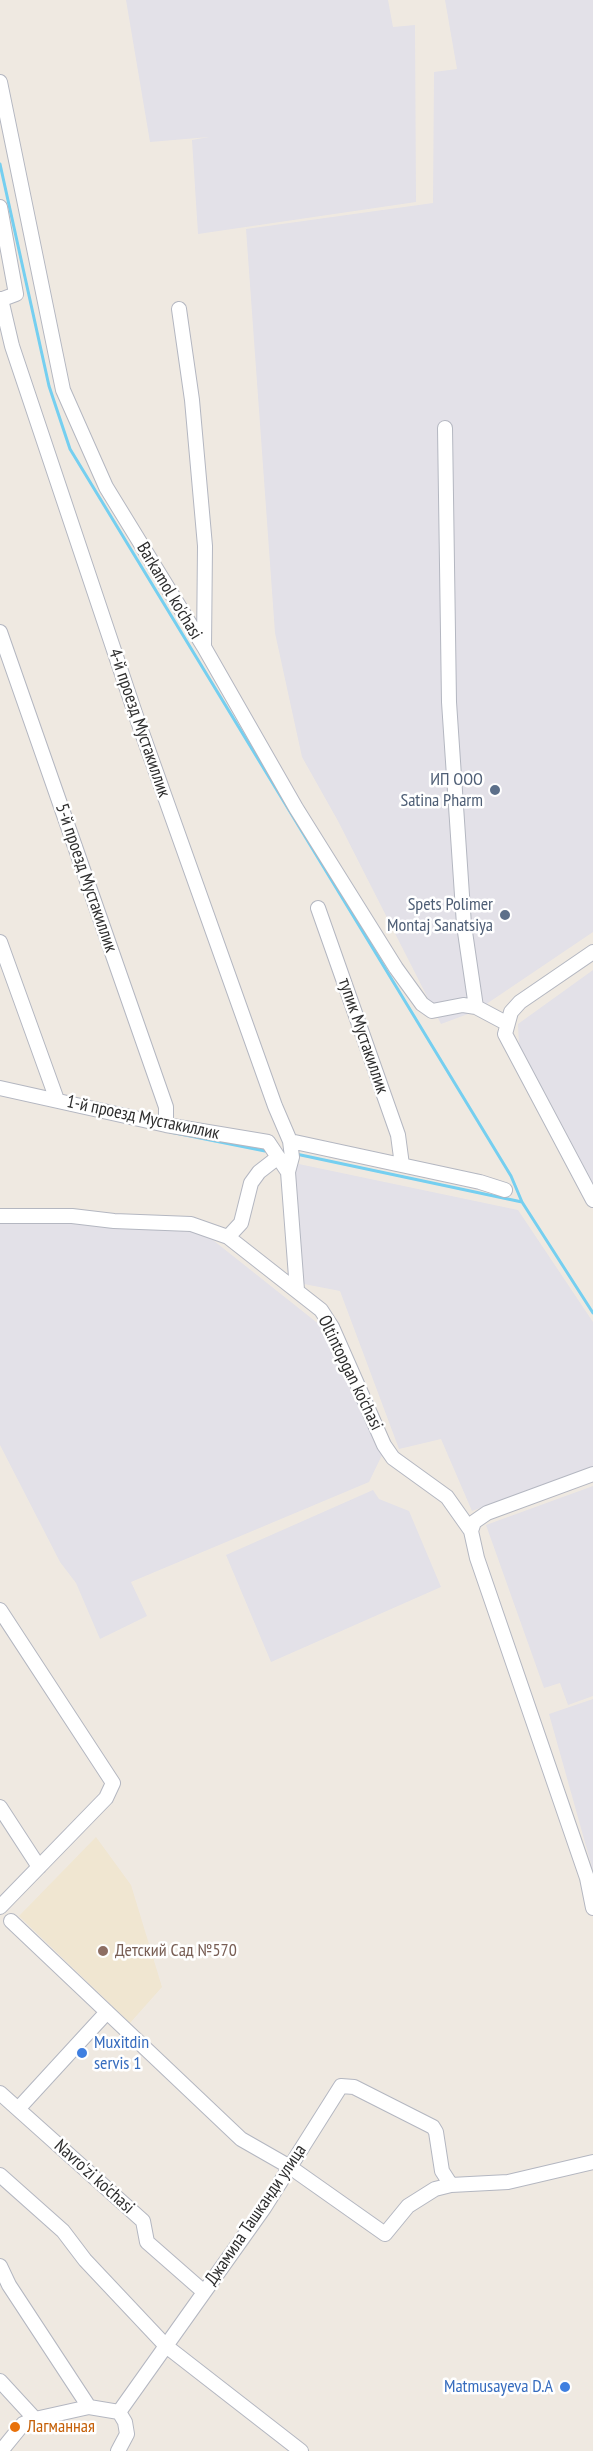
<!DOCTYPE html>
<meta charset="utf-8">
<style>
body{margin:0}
canvas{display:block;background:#efe9e1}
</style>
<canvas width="593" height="2451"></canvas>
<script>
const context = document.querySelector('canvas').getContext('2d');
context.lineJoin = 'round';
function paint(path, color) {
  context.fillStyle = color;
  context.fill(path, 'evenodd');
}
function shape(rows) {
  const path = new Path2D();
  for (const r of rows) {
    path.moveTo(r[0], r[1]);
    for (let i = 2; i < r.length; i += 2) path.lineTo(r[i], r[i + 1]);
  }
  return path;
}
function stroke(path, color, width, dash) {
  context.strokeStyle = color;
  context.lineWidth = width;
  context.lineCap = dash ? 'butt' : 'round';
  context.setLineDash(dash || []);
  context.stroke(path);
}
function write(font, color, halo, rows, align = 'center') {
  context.font = font + ' "PT Sans Narrow",sans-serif';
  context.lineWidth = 5;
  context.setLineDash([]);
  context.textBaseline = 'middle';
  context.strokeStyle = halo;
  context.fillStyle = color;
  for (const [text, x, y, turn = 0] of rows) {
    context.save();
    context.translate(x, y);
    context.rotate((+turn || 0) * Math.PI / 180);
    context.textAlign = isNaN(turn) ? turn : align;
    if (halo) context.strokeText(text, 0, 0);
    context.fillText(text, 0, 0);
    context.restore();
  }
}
paint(shape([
 [126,0,388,0,393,27,415,25,416,202,198,234,192,140,209,137,150,142],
 [445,0,593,0,593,932,476,1011,441,1024,338,821,302,757,275,633,246,229,433,203,434,72,457,69],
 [593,970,593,1184,519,1045,518,1024],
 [294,1163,518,1210,593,1322,593,1467,472,1511,441,1439,399,1449,340,1291,304,1284],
 [33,1218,204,1233,325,1329,382,1455,369,1482,131,1582,147,1616,100,1639,76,1583,60,1562,0,1445,0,1222],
 [593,1486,593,1696,568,1705,560,1683,544,1688,486,1525],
 [373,1490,379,1499,409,1511,441,1587,271,1662,226,1555],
 [593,1699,593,1871,549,1714]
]), '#e3e1e8');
paint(shape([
 [96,1837,131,1885,162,1987,130,2023,19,1916]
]), '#f0e6d1');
stroke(shape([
 [0,164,49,386,70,449,511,1176,522,1202,593,1313],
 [170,1132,265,1151],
 [296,1154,522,1202]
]), '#75cff0', 3);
const minor = shape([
 [0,82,63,390,106,487,204,647,296,808,396,968,422,1004,432,1011,463,1005,476,1007],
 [0,207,16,294,0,300],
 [1,299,12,346,135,713,275,1106,290,1141,292,1157,288,1172,297,1290],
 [179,309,192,400,205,546,204,647],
 [445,428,449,702,464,925,476,1007,506,1023],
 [0,632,166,1107,166,1125],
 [318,908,398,1135,402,1165],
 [0,942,57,1100],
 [593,952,520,1002,511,1012,505,1034,593,1200],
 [0,1088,166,1125,268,1142,288,1172],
 [290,1141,480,1182,505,1190],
 [0,1216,72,1216,114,1221,191,1224,228,1237,321,1310,332,1327,384,1445,393,1458,447,1497,471,1531],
 [228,1237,241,1223,251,1183,259,1172,277,1158],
 [593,1474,487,1513,474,1522,471,1531,477,1558,587,1878,593,1908],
 [0,1610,113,1783,106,1798,0,1907],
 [0,1807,39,1867],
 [11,1921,241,2139,290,2167,385,2234,408,2206,435,2189,451,2185,508,2182,593,2162],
 [0,2093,143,2221,147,2242,204,2292],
 [18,2109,107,2012],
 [0,2175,63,2231,85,2260,166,2346,301,2451],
 [0,2266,9,2285,89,2407],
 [0,2381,35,2419],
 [1,2451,23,2424,35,2419,89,2407,119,2412],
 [118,2451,127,2434,125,2422,119,2412,264,2208,341,2086,354,2087,433,2127,436,2132,442,2171,451,2185]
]);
stroke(minor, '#b4b7c1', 16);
stroke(minor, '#fff', 14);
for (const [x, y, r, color] of [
 [495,790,6,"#5c6f8a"],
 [505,915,6,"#5c6f8a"],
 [103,1951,6,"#8d6e63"],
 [82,2053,6,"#3f7fe0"],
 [565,2387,6,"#3f7fe0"],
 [15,2427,6,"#e8710a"]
]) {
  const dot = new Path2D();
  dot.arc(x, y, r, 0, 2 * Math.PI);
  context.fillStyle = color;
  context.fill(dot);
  stroke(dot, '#fff', 2);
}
write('18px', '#2e2e2e', '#fff', [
 ["Barkamol ko'chasi",169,591,59],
 ["4-й проезд Мустакиллик",139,723,71],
 ["5-й проезд Мустакиллик",86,878,71],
 ["тупик Мустакиллик",363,1036,71],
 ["1-й проезд Мустакиллик",143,1118,12],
 ["Oltintopgan ko'chasi",350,1373,64],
 ["Navro'zi ko'chasi",94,2177,42],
 ["Джамила Ташканди улица",256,2215,-56]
]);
write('18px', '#4e5e75', '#fff', [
 ["ИП ООО",483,780],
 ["Satina Pharm",483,801],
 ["Spets Polimer",493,905],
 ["Montaj Sanatsiya",493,926]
], 'right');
write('18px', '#785e54', '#fff', [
 ["Детский Сад №570",115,1951]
], 'left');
write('18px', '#366cbe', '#fff', [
 ["Muxitdin",94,2043],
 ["servis 1",94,2064],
 ["Matmusayeva D.A",553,2387,"right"]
], 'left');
write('18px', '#c56008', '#fff', [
 ["Лагманная",27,2427]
], 'left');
</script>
